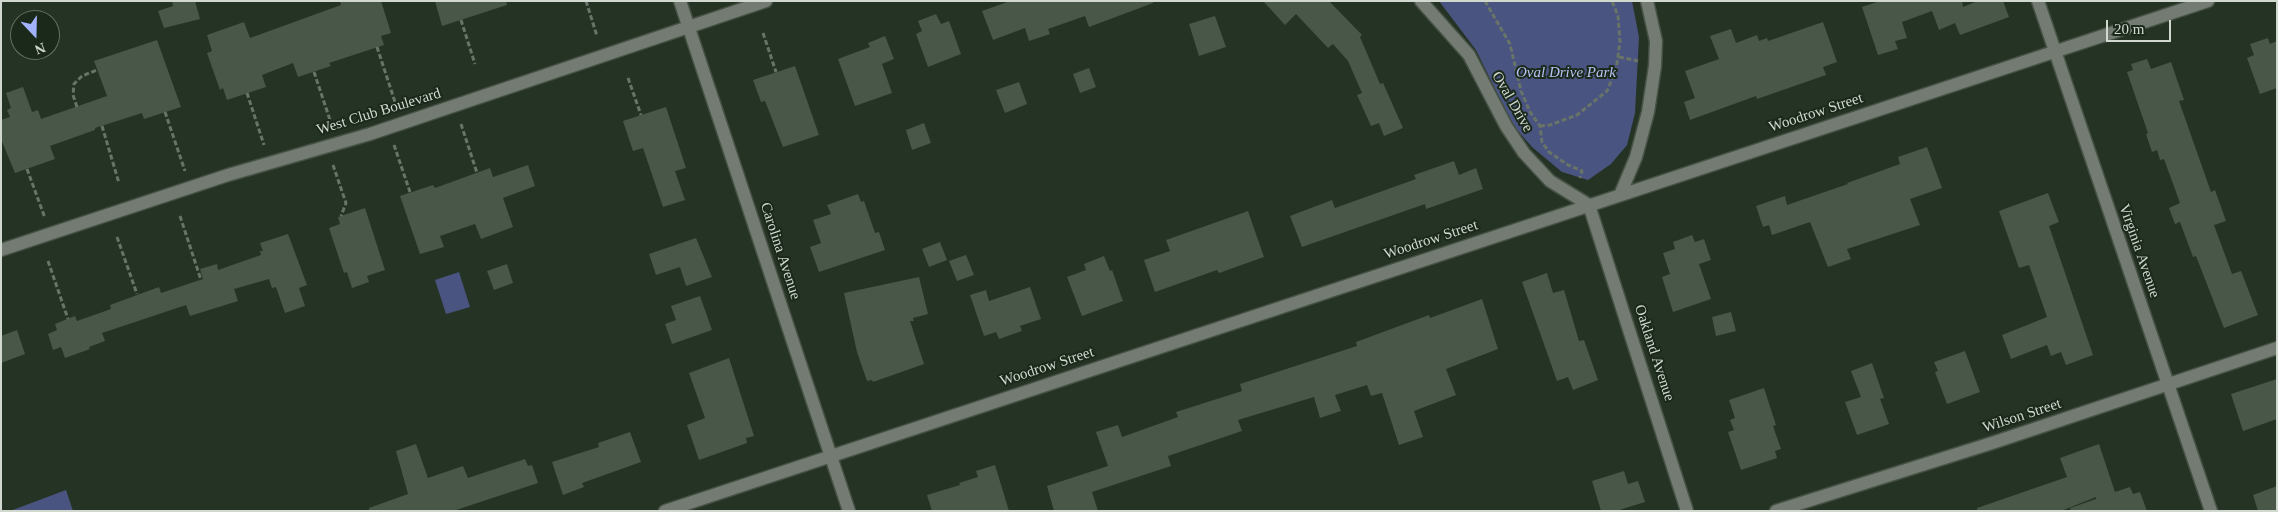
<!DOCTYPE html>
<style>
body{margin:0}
#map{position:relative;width:2278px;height:512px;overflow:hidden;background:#253324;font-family:"Times New Roman",serif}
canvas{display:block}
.frame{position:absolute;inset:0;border:2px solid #d0d8cf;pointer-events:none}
.north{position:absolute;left:10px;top:10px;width:50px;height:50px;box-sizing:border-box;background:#1b291b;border:1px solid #636f63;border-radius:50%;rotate:159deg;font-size:14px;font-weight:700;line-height:20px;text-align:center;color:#d0d8cf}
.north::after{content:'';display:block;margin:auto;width:18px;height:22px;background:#a2b2fd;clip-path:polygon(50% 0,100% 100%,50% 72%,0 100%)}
.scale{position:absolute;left:2106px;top:20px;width:65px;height:22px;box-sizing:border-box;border:2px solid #d0d8cf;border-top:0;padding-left:6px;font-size:15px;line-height:18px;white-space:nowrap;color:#d0d8cf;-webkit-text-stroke:4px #1b291b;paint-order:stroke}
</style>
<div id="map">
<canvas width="2278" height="512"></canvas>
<div class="frame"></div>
<div class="north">N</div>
<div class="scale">20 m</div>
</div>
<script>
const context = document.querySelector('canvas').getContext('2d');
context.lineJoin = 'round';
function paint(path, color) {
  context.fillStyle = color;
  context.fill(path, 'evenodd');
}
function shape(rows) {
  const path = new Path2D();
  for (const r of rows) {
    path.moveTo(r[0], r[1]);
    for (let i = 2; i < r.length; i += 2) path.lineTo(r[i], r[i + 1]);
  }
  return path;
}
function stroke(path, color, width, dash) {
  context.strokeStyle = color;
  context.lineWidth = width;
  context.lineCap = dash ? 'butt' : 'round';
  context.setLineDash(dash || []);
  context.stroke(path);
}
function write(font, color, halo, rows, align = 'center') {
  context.font = font + ' "Times New Roman",serif';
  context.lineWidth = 4;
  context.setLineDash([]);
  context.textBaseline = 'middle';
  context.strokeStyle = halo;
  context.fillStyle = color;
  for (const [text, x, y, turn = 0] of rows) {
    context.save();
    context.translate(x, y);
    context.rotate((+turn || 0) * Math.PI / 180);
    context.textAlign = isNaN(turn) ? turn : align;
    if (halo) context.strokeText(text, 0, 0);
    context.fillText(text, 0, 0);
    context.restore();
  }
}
paint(shape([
 [1439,1,1632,1,1639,37,1635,113,1627,145,1611,164,1588,180,1562,172,1532,147,1512,124,1476,50],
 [459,272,470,307,446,314,435,280],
 [66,490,73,511,10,511]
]), '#4a5481');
paint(shape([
 [172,1,195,1,200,19,164,28,158,11,173,6],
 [340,1,381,1,391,33,381,36,384,45,329,63,331,66,298,77,293,63,262,75,266,87,227,100,223,88,220,90,207,53,212,51,207,35,244,22,250,38,341,5],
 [435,1,506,1,507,5,442,26],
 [1010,1,1153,1,1153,3,1089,27,1085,16,1048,29,1050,34,1029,41,1025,28,993,40,982,11],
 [1263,1,1329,1,1362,35,1360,37,1380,84,1383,83,1403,128,1384,136,1379,123,1371,126,1357,95,1362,93,1348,61,1333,44,1328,48,1296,14,1285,25],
 [1880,1,1962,1,1963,7,1978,1,2003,1,2009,17,1960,35,1955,23,1939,30,1932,11,1902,22,1907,38,1895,41,1898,49,1878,55,1862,7],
 [936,14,941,24,949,21,961,54,928,67,916,34,922,31,918,21],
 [1215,16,1226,47,1199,56,1189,24],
 [1823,22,1837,62,1823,67,1826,75,1757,99,1756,96,1690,120,1684,102,1695,98,1685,71,1719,59,1710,36,1731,29,1736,43,1757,35,1759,41,1767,38,1768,41],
 [885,36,894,59,882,64,892,93,855,106,838,59,870,47,868,43],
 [2268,38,2270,44,2277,41,2277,88,2260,94,2247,58,2254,55,2250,44],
 [157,40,181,107,144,119,142,113,95,128,95,130,50,146,55,159,15,173,1,139,1,120,10,117,7,110,11,108,6,93,23,87,32,112,38,110,41,119,107,96,94,61],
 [2147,59,2151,69,2171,62,2184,100,2179,101,2211,192,2215,190,2226,221,2214,225,2232,274,2241,271,2258,315,2224,328,2196,256,2193,257,2180,222,2175,224,2169,208,2180,203,2164,159,2160,160,2157,150,2152,152,2146,134,2148,133,2127,72,2133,70,2131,64],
 [795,66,819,135,783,147,765,101,761,102,753,80],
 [1089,68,1096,87,1080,93,1073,74],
 [1019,82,1027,104,1005,113,996,90],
 [666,107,686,168,675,171,685,200,663,207,643,148,633,151,623,121],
 [924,123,931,143,912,150,906,130],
 [1927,147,1942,188,1910,199,1920,225,1847,249,1851,259,1828,267,1810,222,1772,235,1769,225,1763,227,1756,206,1785,196,1787,205,1848,184,1847,183,1900,164,1898,157],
 [1454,161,1459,175,1476,168,1483,189,1426,209,1425,204,1302,247,1290,216,1332,200,1335,208,1416,179,1414,175],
 [528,165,535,186,503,198,513,227,481,239,475,224,440,236,444,247,420,254,400,196,433,185,435,188,490,168,493,177],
 [2048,193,2059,222,2049,226,2093,355,2066,365,2061,352,2051,356,2047,345,2011,359,2002,335,2047,317,2029,265,2019,268,1999,211],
 [858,194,861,202,864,201,875,233,879,232,885,250,819,272,810,247,821,243,813,220,831,214,827,205],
 [365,208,385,270,367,276,369,282,352,288,347,272,344,273,329,228,340,224,338,217],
 [1248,211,1264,257,1219,273,1217,270,1155,292,1144,260,1170,251,1166,240],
 [288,234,307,285,299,288,305,306,285,313,276,287,272,288,269,279,234,289,238,301,190,316,186,305,102,333,105,341,89,347,90,349,65,358,61,347,53,350,48,334,57,330,55,324,75,316,77,321,111,309,110,305,159,287,161,293,203,279,200,269,217,264,218,270,261,255,260,251,263,251,260,243],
 [1692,235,1695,242,1704,239,1711,260,1699,264,1711,299,1673,312,1662,277,1670,274,1663,253,1675,249,1673,242],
 [696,238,712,277,686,286,680,267,656,275,649,254],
 [940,242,947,260,929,267,922,249],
 [966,255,974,275,957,281,949,261],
 [1104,256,1110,271,1112,270,1123,301,1082,316,1067,277,1086,270,1084,264],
 [507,264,513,283,494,290,487,271],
 [1547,273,1553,293,1564,290,1579,341,1584,340,1598,380,1573,390,1568,377,1557,381,1522,282],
 [919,277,928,314,913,318,914,321,910,321,924,364,873,382,872,380,867,381,857,352,844,293],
 [1030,287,1041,319,1020,326,1022,331,999,339,996,332,984,336,970,295,986,290,989,301],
 [700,296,712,330,672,344,665,324,676,320,671,306],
 [1482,299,1498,349,1446,369,1456,395,1414,411,1423,437,1399,445,1382,393,1371,396,1367,385,1335,395,1341,411,1320,418,1314,397,1238,420,1242,431,1168,456,1171,466,1092,492,1098,511,1054,511,1047,486,1108,466,1096,432,1118,425,1122,437,1178,417,1176,412,1242,391,1240,384,1357,346,1356,342,1429,315,1430,318],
 [1731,312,1736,331,1716,336,1712,317],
 [17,330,25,354,1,363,1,336],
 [1965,351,1980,392,1947,404,1935,372,1938,371,1934,362],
 [729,358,754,436,746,438,747,443,699,460,687,425,705,418,689,373],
 [1872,363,1884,398,1880,399,1889,424,1857,435,1845,402,1861,397,1851,371],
 [2277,379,2277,419,2243,431,2231,394],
 [1764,388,1776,425,1773,426,1781,449,1775,451,1777,458,1741,470,1728,432,1734,430,1730,420,1735,418,1729,400],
 [630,432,641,462,582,483,584,487,563,495,552,462,599,447,598,443],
 [416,444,428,478,463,466,468,478,525,459,528,466,532,465,538,483,453,511,369,511,369,508,408,494,396,451],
 [2099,444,2115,492,2130,487,2133,494,2140,492,2147,511,2071,511,2070,508,2096,499,2096,497,2061,511,1977,511,1977,508,2067,477,2060,458],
 [995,465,1009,511,932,511,927,495,960,485,959,483,978,477,976,471],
 [1624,471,1628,484,1638,481,1645,502,1616,511,1601,511,1592,481],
 [2277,486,2277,511,2258,511,2253,495]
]), '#485747');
const minor = shape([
 [680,1,849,511],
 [1421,1,1469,55,1506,126,1524,153,1550,181,1589,205,1687,511],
 [2038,1,2211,511],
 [1620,195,1636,157,1648,112,1655,66,1656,41,1647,1],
 [1,250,228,175,370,134,766,1],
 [665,511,2208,1],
 [1776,511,1992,443,2277,348]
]);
stroke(minor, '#445143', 15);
stroke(shape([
 [586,1,597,36],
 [1485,1,1510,44,1521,91,1530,112,1540,126,1542,142,1549,152,1568,165,1582,171,1580,178],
 [461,20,475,64],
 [763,33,776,72],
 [377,47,395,102],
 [1619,57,1638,61],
 [314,72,331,123],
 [628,78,641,115],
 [247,93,264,145],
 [77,107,73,95,74,84,82,76,97,70],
 [165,112,185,171],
 [461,124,477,173],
 [102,126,119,183],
 [1540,126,1550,125,1577,115,1607,91,1616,70,1620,42,1618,16,1612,1],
 [394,145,410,192],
 [333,165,346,203,341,216],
 [27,169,45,218],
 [180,216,201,280],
 [117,237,137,294],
 [48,261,68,319]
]), '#687467', 3, [5, 2.5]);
stroke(minor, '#747b73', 12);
write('italic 15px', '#b6c2f2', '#1b291b', [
 ["Oval Drive Park",1566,73]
]);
write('15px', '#d0d8cf', '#1b291b', [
 ["Oval Drive",1512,102,60],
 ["West Club Boulevard",379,112,-17],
 ["Woodrow Street",1816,113,-18],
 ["Woodrow Street",1431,240,-18],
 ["Carolina Avenue",780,251,72],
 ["Virginia Avenue",2139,251,71],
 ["Oakland Avenue",1654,353,72],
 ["Woodrow Street",1047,367,-18],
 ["Wilson Street",2022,416,-18]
]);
</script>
